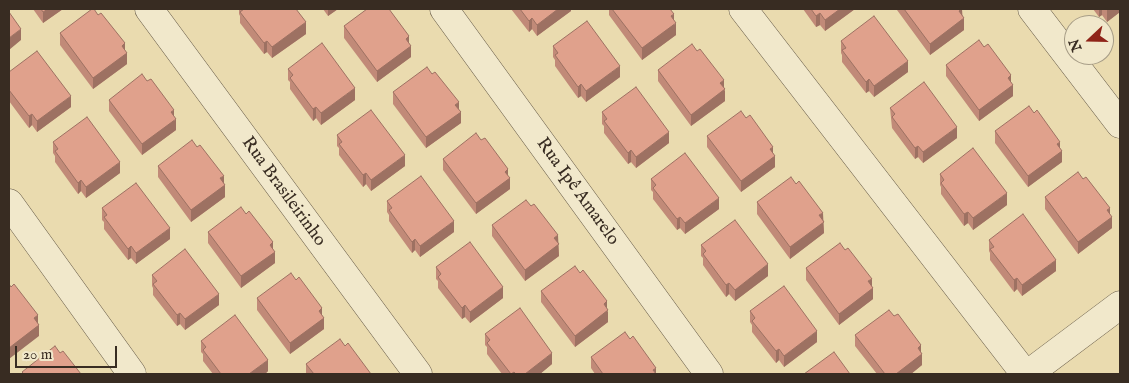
<!DOCTYPE html>
<meta charset="utf-8">
<style>
body{margin:0}
#map{position:relative;width:1129px;height:383px;overflow:hidden;background:#eadbaf;font-family:"IM FELL English",serif}
canvas{display:block}
.frame{position:absolute;inset:0;border:10px solid #382c22;pointer-events:none}
.north{position:absolute;left:1064px;top:15px;width:50px;height:50px;box-sizing:border-box;background:#f1e8cb;border:1px solid #a79d87;border-radius:50%;rotate:249deg;font-size:14px;font-weight:700;line-height:20px;text-align:center;color:#382c22}
.north::after{content:'';display:block;margin:auto;width:18px;height:22px;background:#8f2418;clip-path:polygon(50% 0,100% 100%,50% 72%,0 100%)}
.scale{position:absolute;left:15px;top:346px;width:102px;height:22px;box-sizing:border-box;border:2px solid #382c22;border-top:0;padding-left:6px;font-size:15px;line-height:18px;white-space:nowrap;color:#382c22;-webkit-text-stroke:4px #f1e8cb;paint-order:stroke}
</style>
<div id="map">
<canvas width="1129" height="383"></canvas>
<div class="frame"></div>
<div class="north">N</div>
<div class="scale">20 m</div>
</div>
<script>
const context = document.querySelector('canvas').getContext('2d');
context.lineJoin = 'round';
function shape(rows) {
  const path = new Path2D();
  for (const r of rows) {
    path.moveTo(r[0], r[1]);
    for (let i = 2; i < r.length; i += 2) path.lineTo(r[i], r[i + 1]);
  }
  return path;
}
function stroke(path, color, width, dash) {
  context.strokeStyle = color;
  context.lineWidth = width;
  context.lineCap = dash ? 'butt' : 'round';
  context.setLineDash(dash || []);
  context.stroke(path);
}
function paint(path, color) {
  context.fillStyle = color;
  context.fill(path, 'evenodd');
}
function write(font, color, halo, rows, align = 'center') {
  context.font = font + ' "IM FELL English",serif';
  context.lineWidth = 5;
  context.setLineDash([]);
  context.textBaseline = 'middle';
  context.strokeStyle = halo;
  context.fillStyle = color;
  for (const [text, x, y, turn = 0] of rows) {
    context.save();
    context.translate(x, y);
    context.rotate((+turn || 0) * Math.PI / 180);
    context.textAlign = isNaN(turn) ? turn : align;
    if (halo) context.strokeText(text, 0, 0);
    context.fillText(text, 0, 0);
    context.restore();
  }
}
const minor = shape([
 [149,9,418,374],
 [444,9,709,374],
 [743,9,1025,374],
 [1032,9,1120,124],
 [9,203,132,374],
 [1028,374,1120,305]
]);
stroke(minor, '#645845', 29);
stroke(minor, '#f1e8cb', 28);
paint(shape([
 [33,9,63,9,43,23],
 [239,9,296,9,306,34,272,58,267,52,264,54,240,23,240,16,239,14],
 [323,9,338,9,328,16],
 [511,9,571,9,571,11,537,36,532,29,529,32],
 [609,9,670,9,674,21,676,35,642,60,609,15],
 [803,9,855,9,825,31,820,25,816,27],
 [897,9,962,9,964,30,930,55,897,10],
 [1093,9,1120,9,1120,12,1107,22,1102,15,1099,17],
 [344,26,409,43,411,57,377,82,344,38],
 [60,33,125,50,127,64,93,89,60,45],
 [841,41,908,72,874,97,869,91,866,93,842,62,842,55,841,53],
 [553,46,620,77,586,102,581,96,578,98,555,66,555,60,553,57],
 [946,65,1011,82,1013,96,979,121,946,76],
 [288,69,355,100,321,125,316,118,313,121,290,89,290,82,288,80],
 [658,70,724,87,725,101,691,126,658,81],
 [9,72,71,107,37,132,32,125,29,128,9,101],
 [432,74,459,109,461,123,426,148,393,104,393,92],
 [109,100,174,117,176,130,142,155,109,111],
 [890,108,957,138,923,163,918,157,915,159,892,128],
 [602,112,669,143,636,168,631,162,628,164,604,133,604,126,602,124],
 [995,131,1060,149,1062,162,1028,187,995,143],
 [337,135,405,166,371,191,366,184,363,187,339,155,339,148,337,146],
 [707,136,773,153,775,167,741,192,707,147],
 [53,142,120,173,86,198,81,191,78,194,55,162,55,156,53,153],
 [443,159,508,176,510,189,476,214,443,170],
 [158,166,224,184,225,197,191,222,158,177],
 [940,174,1007,205,973,230,968,223,964,226,941,194,941,187,940,185],
 [651,179,719,209,685,234,680,228,677,230,653,199,653,192,651,190],
 [1045,197,1110,215,1112,228,1078,254,1045,209],
 [387,201,454,232,420,257,415,250,412,253,389,221,389,215,387,212],
 [757,202,823,220,824,233,790,259,757,214],
 [102,208,170,239,136,264,131,258,128,260,104,229,104,222,102,220],
 [492,225,558,243,559,256,525,281,492,236],
 [208,232,273,249,275,263,241,288,208,243],
 [989,240,1056,271,1022,296,1017,289,1014,292,990,260,990,253,989,251],
 [701,245,768,276,735,301,729,294,726,297,703,265,703,258,701,256],
 [436,267,503,298,470,323,465,317,462,319,438,288,438,281,436,279],
 [806,268,872,286,873,299,839,325,806,280],
 [152,275,219,305,185,330,180,324,177,326,153,295,153,288,152,286],
 [541,291,607,308,608,322,575,347,541,302],
 [257,298,322,315,324,329,290,354,257,310],
 [750,311,817,342,784,367,779,360,776,363,752,332,752,325,750,322],
 [485,334,552,364,540,374,502,374,487,354,487,347,485,345],
 [855,335,921,352,922,365,911,374,877,374,855,346],
 [201,341,268,371,265,374,213,374,203,361,203,354,201,352],
 [345,346,371,374,306,374,306,364],
 [591,357,656,374,595,374,591,368]
]), '#c18a78');
paint(shape([
 [48,9,63,9,43,23,43,12],
 [328,9,338,9,328,16],
 [558,9,571,9,571,11,537,36,537,25],
 [840,9,855,9,825,31,825,20],
 [962,9,962,20,964,18,964,30,930,55,930,44,959,11],
 [1099,9,1102,9,1102,15,1099,17],
 [1109,9,1120,9,1120,12,1107,22,1107,10],
 [820,13,820,25,816,27,816,16],
 [674,14,674,25,676,23,676,35,642,60,642,48,671,16],
 [532,18,532,29,529,32,529,21],
 [306,22,306,34,272,58,272,47],
 [21,29,21,40,9,50,9,38],
 [409,36,409,47,411,46,411,57,377,82,377,71,406,39],
 [267,41,267,52,264,54,264,43],
 [125,43,125,54,127,53,127,64,93,89,93,78,122,46],
 [908,61,908,72,874,97,874,86],
 [620,66,620,77,586,102,586,91],
 [1011,75,1011,86,1013,85,1013,96,979,121,979,110,1008,78],
 [869,79,869,91,866,93,866,82],
 [724,80,724,91,725,89,725,101,691,126,691,115,720,83],
 [581,84,581,96,578,98,578,87],
 [355,88,355,100,321,125,321,113],
 [71,96,71,107,37,132,37,121],
 [459,102,459,113,461,112,461,123,426,148,426,137,455,105],
 [316,107,316,118,313,121,313,109],
 [174,110,174,121,176,119,176,130,142,155,142,144,171,112],
 [32,114,32,125,29,128,29,116],
 [957,127,957,138,923,163,923,152],
 [669,132,669,143,636,168,636,157],
 [1060,142,1060,152,1062,151,1062,162,1028,187,1028,176,1057,144],
 [918,146,918,157,915,159,915,148],
 [773,147,773,157,775,156,775,167,741,192,741,181,770,149],
 [631,150,631,162,628,164,628,153],
 [405,155,405,166,371,191,371,180],
 [120,162,120,173,86,198,86,187],
 [508,169,508,179,510,178,510,189,476,214,476,203,505,172],
 [366,173,366,184,363,187,363,175],
 [224,176,224,186,225,185,225,197,191,222,191,210,220,178],
 [81,180,81,191,78,194,78,183],
 [1007,193,1007,205,973,230,973,218],
 [719,198,719,209,685,234,685,223],
 [1110,208,1110,218,1112,217,1112,228,1078,254,1078,242,1107,210],
 [968,212,968,223,964,226,964,214],
 [823,213,824,233,790,259,790,247,819,215],
 [680,217,680,228,677,230,677,219],
 [454,221,454,232,420,257,420,246],
 [170,228,170,239,136,264,136,253],
 [558,235,559,256,525,281,525,270,554,238],
 [415,239,415,250,412,253,412,242],
 [273,242,273,253,275,252,275,263,241,288,241,276],
 [131,246,131,258,128,260,128,249],
 [1056,260,1056,271,1022,296,1022,285],
 [768,264,768,276,735,301,735,290],
 [1017,278,1017,289,1014,292,1014,280],
 [872,279,872,289,873,288,873,299,839,325,839,314,868,281],
 [729,283,729,294,726,297,726,285],
 [503,287,503,298,470,323,470,312],
 [219,294,219,305,185,330,185,319],
 [607,301,607,312,608,310,608,322,575,347,575,336,604,304],
 [465,305,465,317,462,319,462,308],
 [322,308,322,319,324,318,324,329,290,354,290,343,319,311],
 [180,313,180,324,177,326,177,315],
 [38,315,38,326,39,325,39,336,9,359,9,348,34,318],
 [817,331,817,342,784,367,784,356],
 [921,345,921,355,922,354,922,365,911,374,896,374,918,348],
 [779,349,779,360,776,363,776,351],
 [552,353,552,364,540,374,525,374],
 [268,360,268,371,265,374,249,374],
 [656,368,656,374,653,370]
]), '#9d7162');
const building = shape([
 [41,9,48,9,43,12,41,9],
 [92,9,94,9,98,15,101,13,125,43,122,46,127,53,93,78,60,33,92,9],
 [243,9,296,9,306,22,272,47,267,41,264,43,240,12,244,9,243,9],
 [367,9,389,9,409,36,406,39,411,46,377,71,344,26,367,9],
 [520,9,558,9,537,25,532,18,529,21,520,9],
 [612,9,670,9,674,14,671,16,676,23,642,48,612,9],
 [811,9,840,9,825,20,820,13,816,16,811,9],
 [904,9,962,9,959,11,964,18,930,44,904,9],
 [9,12,21,29,9,38,9,12],
 [874,16,908,61,874,86,869,79,866,82,842,50,846,48,841,41,874,16],
 [587,21,620,66,586,91,581,84,578,87,555,55,558,53,553,46,587,21],
 [979,40,984,47,988,44,1011,75,1008,78,1013,85,979,110,946,65,979,40],
 [322,43,355,88,321,113,316,107,313,109,290,78,293,75,288,69,322,43],
 [692,44,697,51,700,49,724,80,720,83,725,89,691,115,658,70,692,44],
 [37,51,71,96,37,121,32,114,29,116,9,90,9,72,37,51],
 [427,67,432,74,435,72,459,102,455,105,461,112,426,137,393,92,427,67],
 [142,74,147,81,151,79,174,110,171,112,176,119,142,144,109,100,142,74],
 [924,82,957,127,923,152,918,146,915,148,892,117,895,114,890,108,924,82],
 [636,87,669,132,636,157,631,150,628,153,604,121,607,119,602,112,636,87],
 [1029,106,1034,113,1037,110,1060,142,1057,144,1062,151,1028,176,995,131,1029,106],
 [371,110,405,155,371,180,366,173,363,175,339,144,342,142,337,135,371,110],
 [741,111,746,118,750,115,773,147,770,149,775,156,741,181,707,136,741,111],
 [87,117,120,162,86,187,81,180,78,183,55,151,58,149,53,142,87,117],
 [476,133,481,140,485,138,508,169,505,172,510,178,476,203,443,159,476,133],
 [192,140,197,147,200,145,224,176,220,178,225,185,191,210,158,166,192,140],
 [973,148,1007,193,973,218,968,212,964,214,941,183,944,180,940,174,973,148],
 [685,153,719,198,685,223,680,217,677,219,653,188,656,185,651,179,685,153],
 [1078,172,1083,179,1086,177,1110,208,1107,210,1112,217,1078,242,1045,197,1078,172],
 [421,176,454,221,420,246,415,239,412,242,389,210,392,208,387,201,421,176],
 [791,177,796,184,799,181,823,213,819,215,824,222,790,247,757,202,791,177],
 [136,183,170,228,136,253,131,246,128,249,104,217,107,215,102,208,136,183],
 [526,200,531,206,534,204,558,235,554,238,559,244,525,270,492,225,526,200],
 [241,207,246,214,249,211,273,242,270,245,275,252,241,276,208,232,241,207],
 [1023,214,1056,260,1022,285,1017,278,1014,280,990,249,994,247,989,240,1023,214],
 [735,220,768,264,735,290,729,283,726,285,703,254,706,251,701,245,735,220],
 [470,242,503,287,470,312,465,305,462,308,438,277,441,274,436,267,470,242],
 [840,243,845,250,848,248,872,279,868,281,873,288,839,314,806,268,840,243],
 [185,249,219,294,185,319,180,313,177,315,153,284,157,281,152,275,185,249],
 [575,266,580,273,583,270,607,301,604,304,608,310,575,336,541,291,575,266],
 [291,273,296,280,299,277,322,308,319,311,324,318,290,343,257,298,291,273],
 [9,284,11,287,14,284,38,315,34,318,39,325,9,348,9,284],
 [784,286,817,331,784,356,779,349,776,351,752,321,755,318,750,311,784,286],
 [520,308,552,353,525,374,516,374,514,372,511,374,487,343,490,340,485,334,520,308],
 [889,310,894,316,898,314,921,345,918,348,922,354,896,374,885,374,855,335,889,310],
 [235,315,268,360,249,374,221,374,203,350,206,347,201,341,235,315],
 [625,332,630,339,633,336,656,368,653,370,656,374,603,374,591,357,625,332],
 [340,339,345,346,348,343,371,374,314,374,306,364,340,339],
 [55,346,60,353,63,351,81,374,24,374,22,372,55,346],
 [834,352,850,374,804,374,834,352]
]);
paint(building, '#e0a18c');
stroke(building, '#9d7162', 1);
write('18px', '#382c22', '#f1e8cb', [
 ["Rua Brasileirinho",283,192,54],
 ["Rua Ipê Amarelo",577,192,54]
]);
</script>
